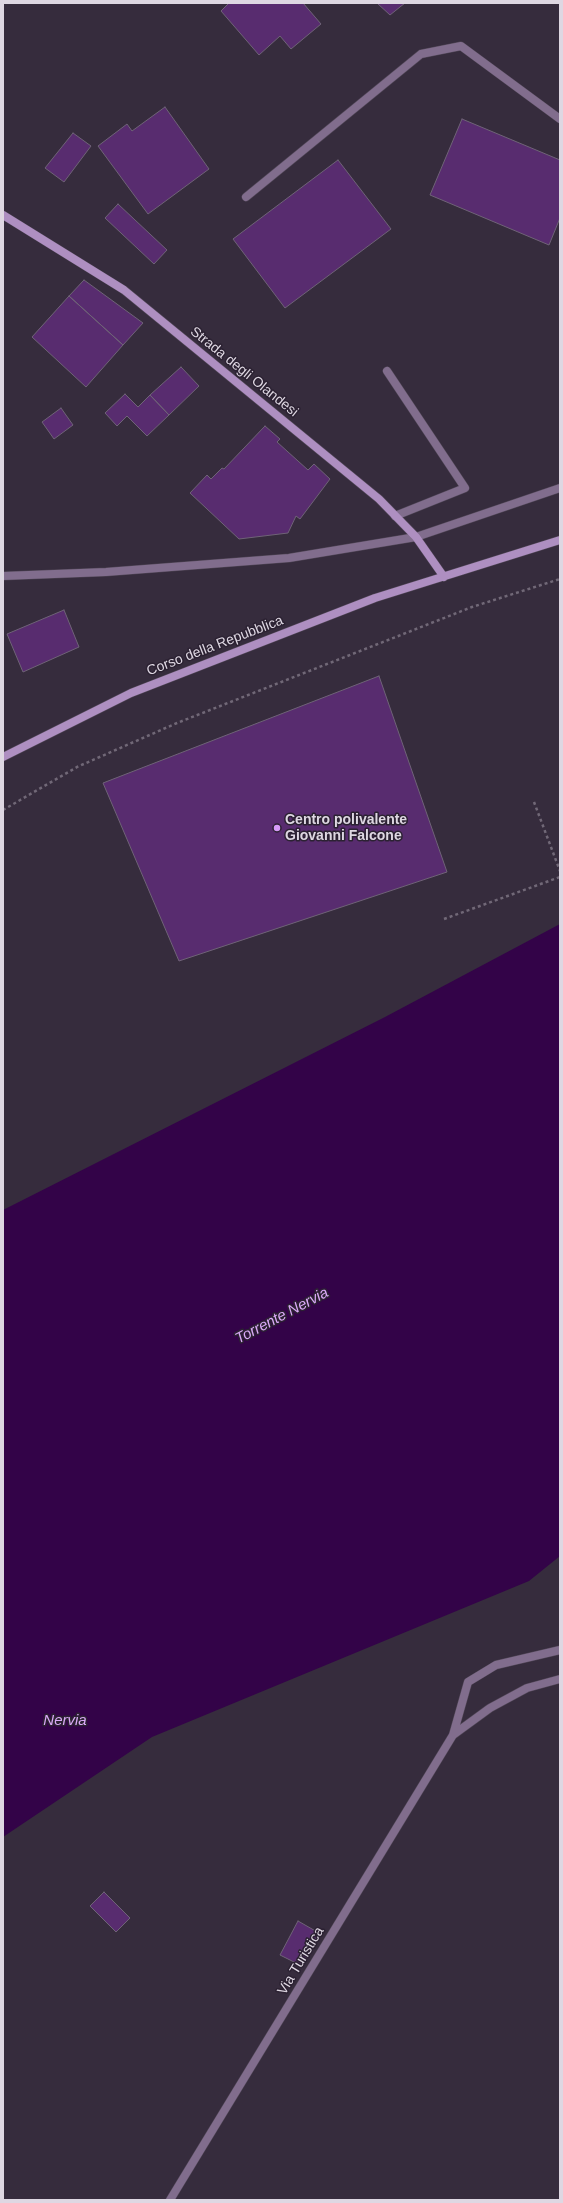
<!DOCTYPE html>
<style>
body{margin:0}
#map{position:relative;width:563px;height:2203px;overflow:hidden;background:#362c3d;font-family:Arial,sans-serif}
canvas{display:block}
.frame{position:absolute;inset:0;border:4px solid #ded7e2;pointer-events:none}
</style>
<div id="map">
<canvas width="563" height="2203"></canvas>
<div class="frame"></div>
</div>
<script>
const context = document.querySelector('canvas').getContext('2d');
context.lineJoin = 'round';
function paint(path, color) {
  context.fillStyle = color;
  context.fill(path, 'evenodd');
}
function shape(rows) {
  const path = new Path2D();
  for (const r of rows) {
    path.moveTo(r[0], r[1]);
    for (let i = 2; i < r.length; i += 2) path.lineTo(r[i], r[i + 1]);
  }
  return path;
}
function stroke(path, color, width, dash) {
  context.strokeStyle = color;
  context.lineWidth = width;
  context.lineCap = dash ? 'butt' : 'round';
  context.setLineDash(dash || []);
  context.stroke(path);
}
function write(font, color, halo, rows, align = 'center') {
  context.font = font + ' Arial,sans-serif';
  context.lineWidth = 3;
  context.setLineDash([]);
  context.textBaseline = 'middle';
  context.strokeStyle = halo;
  context.fillStyle = color;
  for (const [text, x, y, turn = 0] of rows) {
    context.save();
    context.translate(x, y);
    context.rotate((+turn || 0) * Math.PI / 180);
    context.textAlign = isNaN(turn) ? turn : align;
    if (halo) context.strokeText(text, 0, 0);
    context.fillText(text, 0, 0);
    context.restore();
  }
}
paint(shape([
 [560,924,560,1556,529,1581,152,1737,3,1837,3,1210,385,1017]
]), '#330348');
const building = shape([
 [227,3,303,3,321,24,291,49,280,36,259,55,221,11,228,4,227,3],
 [377,3,405,3,390,15,377,3],
 [165,107,209,169,148,214,98,146,127,124,132,131,165,107],
 [462,119,560,160,560,218,549,245,430,195,462,119],
 [73,133,91,146,64,182,45,168,73,133],
 [338,160,391,229,285,308,233,239,338,160],
 [118,204,167,250,154,264,105,218,118,204],
 [84,280,143,323,123,345,69,296,84,280],
 [69,296,123,345,86,387,32,337,69,296],
 [181,367,199,386,169,415,150,395,181,367],
 [125,394,138,407,150,395,169,415,147,436,127,416,117,426,105,413,125,394],
 [61,408,73,425,54,439,42,422,61,408],
 [265,426,280,439,277,442,308,470,314,464,330,479,300,519,296,516,288,533,239,539,190,493,207,475,211,479,222,468,224,469,265,426],
 [64,610,79,647,23,672,7,634,64,610],
 [379,676,447,872,179,961,103,783,379,676],
 [104,1892,130,1918,116,1932,90,1906,104,1892],
 [298,1921,319,1933,302,1966,280,1955,298,1921]
]);
paint(building, '#582c6f');
stroke(building, '#6f6377', 1);
const lane = shape([
 [387,371,465,488,395,516]
]);
const street = shape([
 [246,197,421,54,461,46,560,119],
 [3,576,106,572,289,558,416,537,560,488],
 [453,1735,490,1708,527,1688,560,1679],
 [170,2200,453,1735,468,1682,496,1665,560,1650]
]);
const secondary = shape([
 [3,215,124,290,379,499,416,537,444,577],
 [3,757,131,693,375,598,560,540]
]);
stroke(lane, '#514757', 9);
stroke(street, '#514757', 9);
stroke(secondary, '#514757', 9);
stroke(shape([
 [534,802,560,871],
 [3,810,77,767,177,723,472,607,560,579],
 [444,919,560,877]
]), '#716877', 2.5, [3, 3]);
stroke(lane, '#816d8d', 8);
stroke(street, '#816d8d', 8);
stroke(secondary, '#ae8fc1', 8);
for (const [x, y, r, color] of [
 [277,828,4,"#d79bf9"]
]) {
  const dot = new Path2D();
  dot.arc(x, y, r, 0, 2 * Math.PI);
  context.fillStyle = color;
  context.fill(dot);
  stroke(dot, '#2c2233', 1.5);
}
write('14px', '#ded7e2', '#2c2233', [
 ["Strada degli Olandesi",244,372,39],
 ["Corso della Repubblica",215,646,-21],
 ["Via Turistica",301,1961,-59]
]);
write('bold 14px', '#ded7e2', '#2c2233', [
 ["Centro polivalente",285,820],
 ["Giovanni Falcone",285,836]
], 'left');
write('italic 15px', '#dbaaf8', '#2c2233', [
 ["Torrente Nervia",282,1316,-28],
 ["Nervia",65,1721]
]);
</script>
